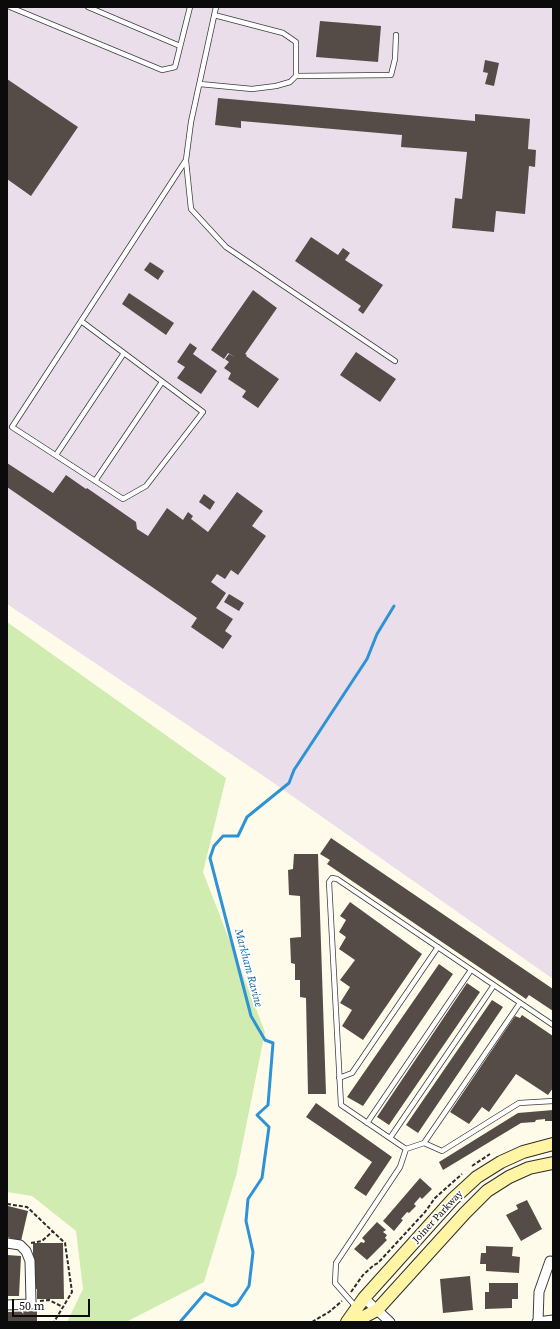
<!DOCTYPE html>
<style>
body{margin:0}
#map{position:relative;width:560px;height:1329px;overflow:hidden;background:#fffbea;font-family:"Source Serif 4",serif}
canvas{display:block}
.frame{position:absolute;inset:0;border:8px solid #0b0b0b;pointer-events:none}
.scale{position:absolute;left:12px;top:1299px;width:78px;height:18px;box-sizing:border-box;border:2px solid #0b0b0b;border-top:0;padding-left:5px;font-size:12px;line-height:14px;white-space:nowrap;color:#0b0b0b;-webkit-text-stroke:3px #fff;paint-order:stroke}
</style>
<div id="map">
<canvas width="560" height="1329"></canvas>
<div class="frame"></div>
<div class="scale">50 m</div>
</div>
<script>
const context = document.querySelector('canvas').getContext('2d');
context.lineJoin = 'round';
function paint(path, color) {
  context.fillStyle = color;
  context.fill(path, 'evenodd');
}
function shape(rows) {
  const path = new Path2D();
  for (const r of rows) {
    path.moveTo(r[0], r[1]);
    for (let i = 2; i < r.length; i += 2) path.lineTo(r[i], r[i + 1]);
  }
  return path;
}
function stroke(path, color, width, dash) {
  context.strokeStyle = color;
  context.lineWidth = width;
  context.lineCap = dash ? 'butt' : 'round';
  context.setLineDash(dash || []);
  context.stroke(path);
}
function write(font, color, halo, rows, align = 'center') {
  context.font = font + ' "Source Serif 4",serif';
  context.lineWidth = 4;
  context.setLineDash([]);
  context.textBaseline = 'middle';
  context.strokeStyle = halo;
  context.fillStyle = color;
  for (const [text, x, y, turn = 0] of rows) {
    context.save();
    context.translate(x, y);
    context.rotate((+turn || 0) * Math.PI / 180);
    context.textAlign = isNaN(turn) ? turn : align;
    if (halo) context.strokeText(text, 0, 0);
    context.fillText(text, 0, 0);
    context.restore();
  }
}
paint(shape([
 [7,7,553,7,553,979,268,779,7,604]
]), '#eadeeb');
paint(shape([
 [7,622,226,778,203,872,265,1032,236,1176,204,1282,126,1322,67,1322,83,1289,76,1231,32,1196,7,1192]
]), '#d0ecb1');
stroke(shape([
 [180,1322,205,1293,232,1306,237,1304,249,1286,253,1252,246,1221,248,1199,262,1178,269,1127,257,1115,268,1105,273,1043,265,1040,251,1016,210,858,214,846,223,836,238,836,247,817,289,783,294,770,367,659,377,634,394,606]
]), '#2d93d6', 3);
paint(shape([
 [320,21,381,26,378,62,316,57],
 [485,60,499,63,494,86,485,84,488,73,483,72],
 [7,79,78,127,31,196,7,179],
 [218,98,475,121,475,114,530,119,528,149,536,150,535,167,529,166,525,214,496,211,494,232,452,228,455,198,462,199,467,152,401,147,402,135,241,121,241,128,215,125],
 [311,237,338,255,343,248,350,253,345,260,383,285,363,314,358,310,361,306,295,261],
 [150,262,164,271,158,280,144,270],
 [253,290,277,308,245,354,247,355,246,356,279,379,258,408,242,397,246,391,228,379,231,373,224,368,229,362,225,359,229,354,235,357,228,353,224,359,211,350],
 [129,293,174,323,166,335,122,304],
 [190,343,197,348,193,354,217,371,201,394,177,378,185,367,177,362],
 [356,352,396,379,380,402,340,375],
 [7,463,53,493,66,475,86,489,87,488,136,522,137,529,148,536,167,508,183,520,188,512,193,516,191,519,208,532,237,492,263,511,252,526,266,536,238,575,231,570,225,579,217,574,211,582,226,593,216,608,233,619,225,631,232,636,223,649,191,627,197,618,7,487],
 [204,494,215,502,210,510,199,502],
 [229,594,244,603,239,611,224,602],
 [331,838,553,989,553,1011,529,995,526,999,327,864,330,860,320,854],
 [294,854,318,854,326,1094,308,1094,306,998,300,997,300,980,295,980,295,964,291,963,290,938,301,937,300,896,289,895,288,870,293,869],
 [350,902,422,954,363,1040,342,1026,352,1010,340,1003,350,987,340,980,355,960,339,949,346,937,339,932,346,920,340,916],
 [439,964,453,974,363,1106,347,1097],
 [467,983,480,992,389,1125,377,1117],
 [492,1000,503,1007,418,1133,406,1125],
 [522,1015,553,1036,553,1088,548,1095,516,1074,489,1112,482,1107,469,1124,450,1112,515,1016,520,1018],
 [316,1103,392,1157,366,1196,354,1188,372,1162,306,1117],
 [553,1110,553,1121,545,1121,545,1119,536,1120,535,1122,521,1123,443,1170,439,1162,518,1113],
 [420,1178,432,1189,422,1199,420,1197,414,1204,416,1206,409,1213,407,1212,401,1219,403,1220,394,1231,383,1221],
 [527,1200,542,1229,521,1241,506,1215,518,1209,516,1205],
 [8,1206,28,1211,21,1241,7,1237],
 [377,1222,386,1230,383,1232,387,1235,385,1238,387,1240,367,1260,354,1249,361,1242,364,1243,365,1241,362,1238],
 [33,1243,63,1243,64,1299,37,1299,37,1289,33,1289],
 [486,1246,513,1247,512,1256,520,1257,519,1273,486,1271,486,1264,480,1264,481,1253,486,1253],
 [7,1255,21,1256,19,1296,7,1296],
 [470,1276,473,1310,443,1313,440,1279],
 [489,1283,518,1283,518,1299,512,1299,512,1308,485,1309,485,1292,489,1292],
 [37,1311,37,1322,7,1322,7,1312]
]), '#554c47');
const lane = shape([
 [10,7,162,70,175,67,190,7],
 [88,7,180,46],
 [296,76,391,75,395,59,396,35],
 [200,84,252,89,276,86,290,82,296,76,296,42,283,33,214,15],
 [186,161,191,209,226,247,395,361],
 [81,321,203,412,146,486,123,499,12,427,186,160,191,122,216,7],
 [56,455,124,353],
 [95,481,162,382],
 [339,1078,352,1073,438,947],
 [367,1123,471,970],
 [390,1138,494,985],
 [424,1143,520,1003],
 [406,1149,341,1105,329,882,332,878,337,879,553,1025],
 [406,1149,424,1143,442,1151,519,1103,553,1101],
 [356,1307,335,1283,336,1263,400,1167,406,1149]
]);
const street = shape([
 [7,1243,20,1245,26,1251,30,1261,31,1301,31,1304,7,1305],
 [364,1298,390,1322],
 [537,1322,553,1320],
 [538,1322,539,1292,550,1261]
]);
const secondary = shape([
 [347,1322,364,1298,453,1199,477,1177,501,1162,523,1152,553,1144],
 [354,1322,377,1310,465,1213,487,1191,509,1177,529,1168,553,1163]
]);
stroke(lane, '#3e3e3e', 6);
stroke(street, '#3e3e3e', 11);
stroke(secondary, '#2d2d2d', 14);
stroke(shape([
 [472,1166,490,1154],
 [7,1204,27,1207,65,1243,72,1292,54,1322],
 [31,1243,42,1241,53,1231],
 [351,1292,363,1275,374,1265,378,1263,425,1212,435,1198,462,1174],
 [40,1301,49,1300,63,1307],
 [312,1322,329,1312,342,1301]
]), '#2d2d2d', 2, [4, 2]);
stroke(lane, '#fff', 4.5);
stroke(street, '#fff', 9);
stroke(secondary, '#fff5a5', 12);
write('10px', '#0b0b0b', '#fff', [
 ["Joiner Parkway",438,1217,-47]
]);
write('italic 11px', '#0d63a4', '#fff', [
 ["Markham Ravine",248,968,75]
]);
</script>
